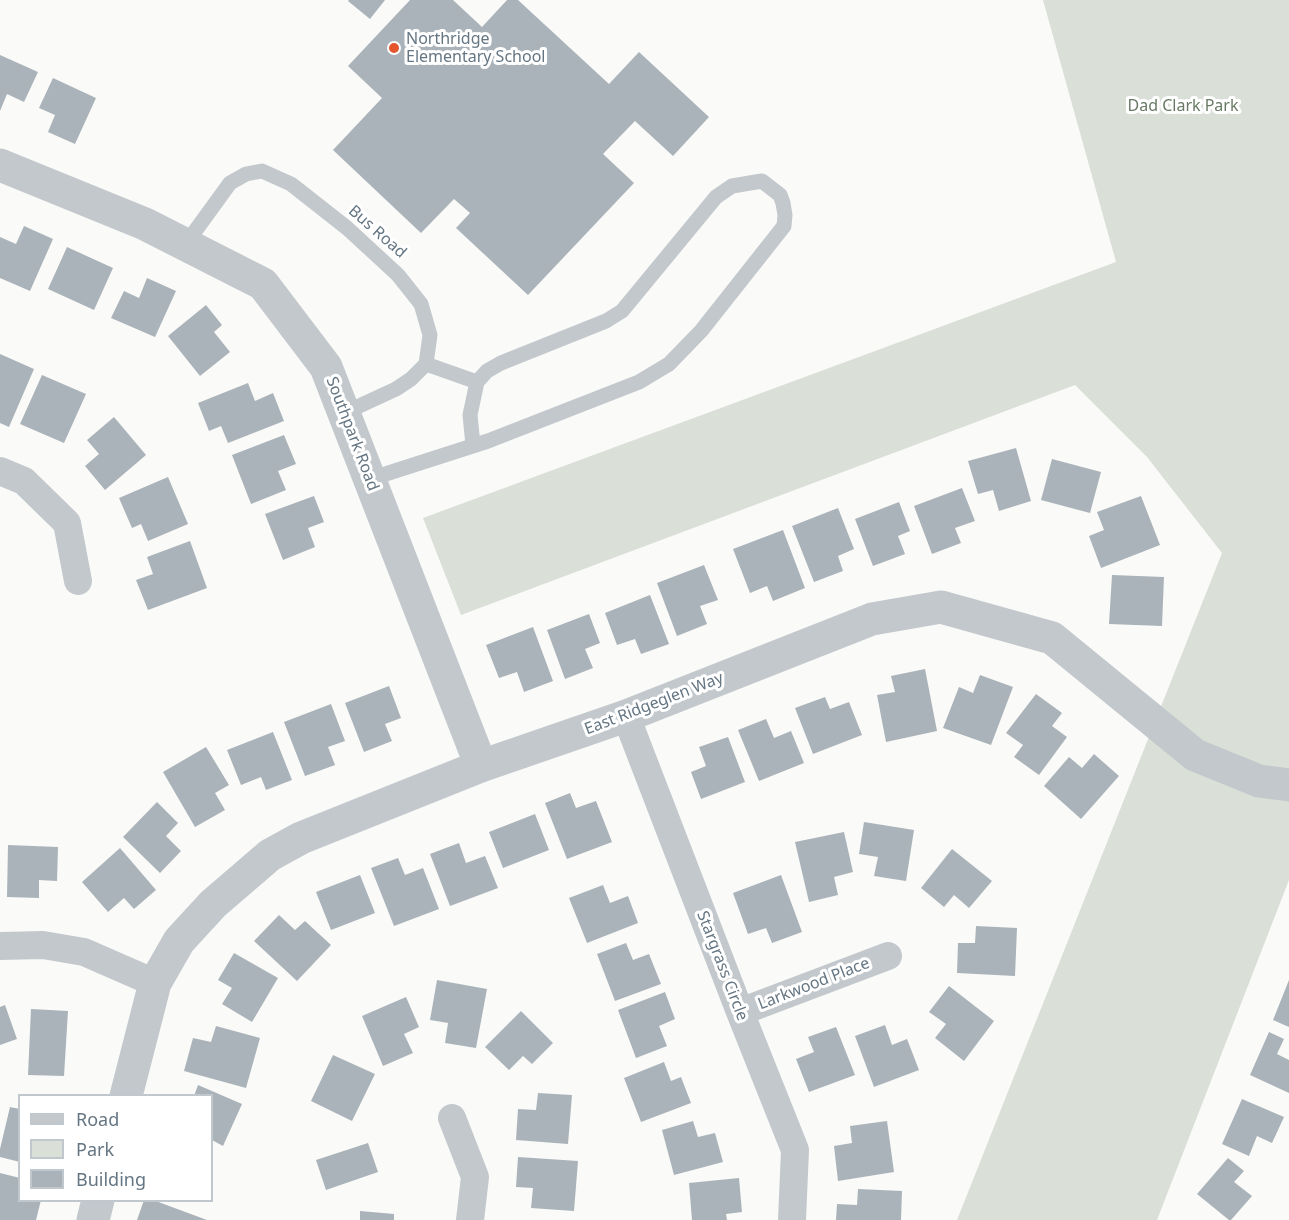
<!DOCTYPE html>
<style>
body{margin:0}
#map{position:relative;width:1289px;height:1220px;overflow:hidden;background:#fafaf8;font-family:"Noto Sans",sans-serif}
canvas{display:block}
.legend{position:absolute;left:18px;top:1094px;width:195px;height:108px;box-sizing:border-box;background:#fff;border:2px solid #c1c8cd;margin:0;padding:8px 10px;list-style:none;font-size:18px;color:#657683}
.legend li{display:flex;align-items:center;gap:12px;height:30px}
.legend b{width:30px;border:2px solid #c1c8cd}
</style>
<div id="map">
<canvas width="1289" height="1220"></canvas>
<ul class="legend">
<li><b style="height:8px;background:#c3c8cc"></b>Road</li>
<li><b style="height:16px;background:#dadfd7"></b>Park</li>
<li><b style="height:16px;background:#aab3b9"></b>Building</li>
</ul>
</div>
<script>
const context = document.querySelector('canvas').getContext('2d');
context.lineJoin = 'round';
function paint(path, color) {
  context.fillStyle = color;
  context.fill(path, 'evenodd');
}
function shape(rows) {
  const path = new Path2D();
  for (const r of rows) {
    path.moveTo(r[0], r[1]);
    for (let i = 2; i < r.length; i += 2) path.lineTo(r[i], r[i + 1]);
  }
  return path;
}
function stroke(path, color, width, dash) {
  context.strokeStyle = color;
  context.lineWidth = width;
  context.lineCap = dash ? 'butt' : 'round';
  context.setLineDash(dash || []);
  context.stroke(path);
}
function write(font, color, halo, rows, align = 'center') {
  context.font = font + ' "Noto Sans",sans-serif';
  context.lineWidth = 6;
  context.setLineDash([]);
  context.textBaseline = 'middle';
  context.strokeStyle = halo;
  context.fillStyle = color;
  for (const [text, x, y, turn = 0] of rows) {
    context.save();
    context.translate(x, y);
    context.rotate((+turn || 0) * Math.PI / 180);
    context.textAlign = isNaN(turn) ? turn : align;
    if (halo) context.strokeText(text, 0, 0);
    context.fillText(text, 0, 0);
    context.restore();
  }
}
paint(shape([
 [1043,0,1289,0,1289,880,1157,1220,957,1220,1222,553,1147,457,1075,385,461,615,423,518,1116,262]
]), '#dadfd7');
paint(shape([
 [349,0,385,0,370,19,348,1],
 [410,0,453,0,482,27,507,0,518,0,609,84,639,52,709,117,673,156,635,121,603,154,634,183,528,295,456,228,470,213,454,199,421,233,333,150,382,98,348,66],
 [0,55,38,72,24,102,7,94,0,111],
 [53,78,96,98,75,144,48,132,55,115,39,108],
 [24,226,53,239,30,291,0,278,0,237,16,244],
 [67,247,113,268,94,310,48,289],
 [147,278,176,291,155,337,111,318,124,291,139,298],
 [206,305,222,325,214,332,230,352,200,376,168,336],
 [0,354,34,369,9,427,0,423],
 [42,375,86,394,64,443,20,424],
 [248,383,255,401,273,393,284,421,228,443,221,426,209,431,198,403],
 [114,417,146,455,105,490,85,466,99,454,87,440],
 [284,435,296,464,278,471,286,490,251,504,232,455],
 [1016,448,1031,501,999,511,993,490,978,494,968,461],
 [1052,459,1101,472,1090,513,1041,500],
 [168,477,188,524,148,541,141,524,132,528,119,498],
 [962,488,975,521,955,528,961,543,932,554,914,506],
 [314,496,324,522,308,528,315,547,283,560,265,514],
 [1141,496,1160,545,1101,568,1089,536,1104,530,1097,512],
 [899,502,910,531,898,536,905,554,873,566,855,519],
 [838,508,854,549,838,556,843,571,814,582,792,526],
 [783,530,805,588,773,601,767,586,750,593,733,549],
 [190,541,207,588,148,610,136,580,153,574,147,557],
 [704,565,718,600,700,606,707,624,677,636,657,583],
 [1112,575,1164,577,1162,626,1109,624],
 [650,595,669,644,641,654,635,639,617,645,605,613],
 [589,614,600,643,585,649,593,668,565,679,547,630],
 [533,627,553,681,524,692,517,672,499,678,486,645],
 [925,669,937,731,886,742,877,695,895,692,891,676],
 [980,675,1013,687,991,745,943,728,959,687,973,693],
 [389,686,401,718,385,724,392,741,364,752,345,703],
 [1036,694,1062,713,1052,726,1067,737,1039,775,1014,757,1023,745,1006,733],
 [825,697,830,709,849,702,862,735,813,754,795,708],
 [331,704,345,741,328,747,335,765,305,776,284,722],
 [766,719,774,738,791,731,804,763,759,781,738,730],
 [273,732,292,780,266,790,261,777,241,785,227,750],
 [728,737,745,782,701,799,691,772,706,766,699,747],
 [206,747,229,785,215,793,225,810,195,827,163,772],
 [1094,754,1119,776,1081,819,1044,786,1069,757,1082,768],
 [570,793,576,808,596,801,612,842,567,859,545,803],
 [157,802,178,823,166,836,181,851,160,873,123,837],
 [535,814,549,850,503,868,489,832],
 [864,822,914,830,906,881,874,876,878,857,859,854],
 [844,832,853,872,834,877,838,895,809,902,795,842],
 [459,843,466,863,485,856,498,888,450,906,430,854],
 [8,845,58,847,57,881,39,880,39,898,7,897],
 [120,848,156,890,134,909,124,898,108,912,82,882],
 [952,849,992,881,969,908,954,895,944,907,921,888],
 [398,858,405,875,423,868,439,909,394,926,371,868],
 [360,875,375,913,331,930,316,892],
 [781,875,802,932,772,943,766,928,748,934,733,893],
 [603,885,610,903,628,896,638,923,587,943,569,898],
 [279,915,295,930,305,921,331,945,297,981,254,941],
 [976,926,1017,928,1015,976,957,973,958,943,975,943],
 [626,943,633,960,649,954,661,984,615,1001,597,954],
 [234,953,278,978,252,1022,222,1004,232,988,218,980],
 [437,980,487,989,476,1048,445,1043,448,1023,430,1020],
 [1289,980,1289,1027,1273,1020],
 [949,986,994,1021,964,1061,935,1038,946,1024,929,1012],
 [665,992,675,1019,659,1026,667,1046,636,1058,618,1010],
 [406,997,419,1027,404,1034,413,1053,383,1066,362,1016],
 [5,1005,17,1039,0,1045,0,1007],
 [31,1009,68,1011,64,1076,28,1075],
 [521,1011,553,1043,532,1064,523,1056,509,1070,485,1047],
 [885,1025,892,1045,907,1039,919,1070,874,1087,855,1036],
 [216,1026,260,1038,246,1088,184,1071,193,1038,211,1042],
 [836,1027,855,1075,809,1092,796,1059,814,1052,808,1037],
 [1269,1032,1284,1039,1277,1054,1289,1060,1289,1093,1250,1075],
 [333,1055,375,1074,352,1121,311,1101],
 [664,1062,671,1081,681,1077,691,1103,641,1122,624,1078],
 [198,1085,242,1104,223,1146,212,1140,212,1096,194,1096],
 [538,1093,572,1095,568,1144,516,1140,518,1109,536,1110],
 [1242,1099,1284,1117,1272,1143,1257,1136,1249,1156,1222,1144],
 [10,1107,20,1109,20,1162,0,1157,0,1149],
 [693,1121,698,1137,715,1133,723,1162,674,1175,662,1130],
 [887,1121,894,1172,838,1181,834,1146,852,1143,850,1126],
 [368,1143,378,1172,326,1190,316,1160],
 [518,1157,578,1161,574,1211,531,1208,533,1188,516,1187],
 [1228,1158,1244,1171,1234,1182,1252,1196,1231,1220,1229,1220,1197,1194],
 [0,1173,20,1178,20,1200,41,1200,36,1220,0,1220],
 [739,1178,742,1212,726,1214,727,1220,692,1220,689,1183],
 [858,1189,902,1191,901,1220,836,1220,837,1204,857,1205],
 [144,1200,153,1200,207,1220,137,1220],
 [360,1211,394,1214,394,1220,360,1220]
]), '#aab3b9');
stroke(shape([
 [185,245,230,183,246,174,262,171,291,184,347,228,398,275,421,304,430,335,426,364,411,379,396,389,344,413],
 [473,445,470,415,477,382],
 [370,479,488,441,639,382,669,364,701,331,784,226,785,215,783,203,780,195,762,181,732,186,716,197,622,311,606,321,501,363,487,371,477,382,426,364]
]), '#c3c8cc', 15);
stroke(shape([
 [0,471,24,481,67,523,78,581],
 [626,716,740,1012,795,1150,792,1220],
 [0,946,43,945,84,952,155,983],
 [740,1012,888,956],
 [452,1118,475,1177,470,1220]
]), '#c3c8cc', 28);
stroke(shape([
 [0,165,145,224,263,284,326,367,481,766],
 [126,1096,155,983,179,941,213,904,270,855,301,838,481,766,626,716,872,619,941,607,1052,638,1195,755,1259,781,1289,785],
 [93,1220,98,1200]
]), '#c3c8cc', 33);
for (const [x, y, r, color] of [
 [394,48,6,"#e4572e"]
]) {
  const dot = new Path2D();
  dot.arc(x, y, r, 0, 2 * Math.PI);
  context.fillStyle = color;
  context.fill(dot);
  stroke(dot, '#fff', 2);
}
write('16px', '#657683', '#fff', [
 ["Northridge",406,39],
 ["Elementary School",406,57]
], 'left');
write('16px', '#687a64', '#fff', [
 ["Dad Clark Park",1183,106]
]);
write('16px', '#657683', '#fff', [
 ["Bus Road",377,232,41],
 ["Southpark Road",352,434,69],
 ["East Ridgeglen Way",654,704,-21],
 ["Stargrass Circle",722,966,69],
 ["Larkwood Place",814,984,-21]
]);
</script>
